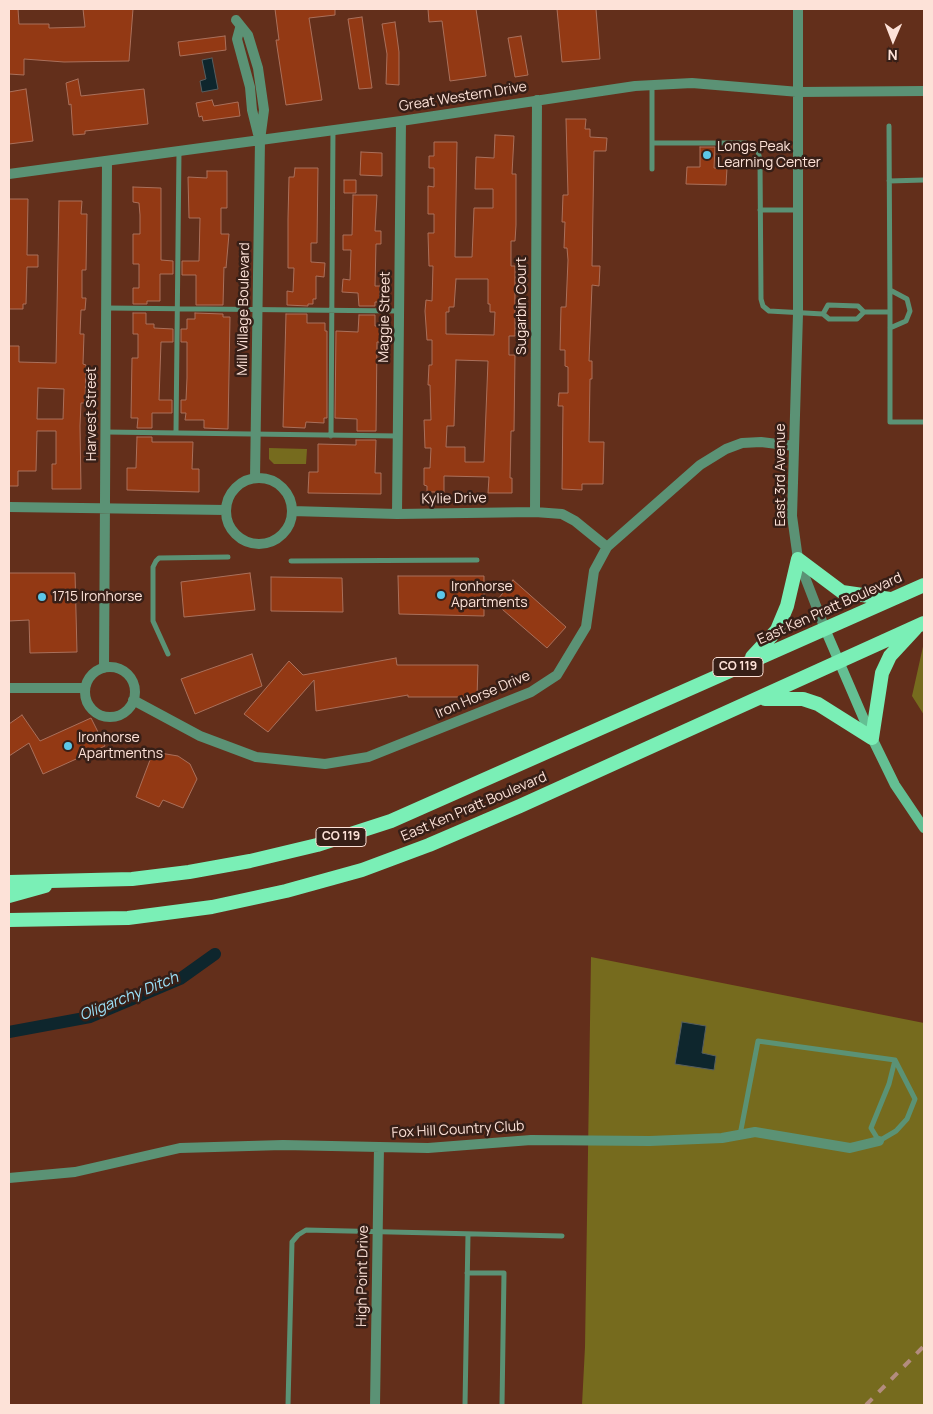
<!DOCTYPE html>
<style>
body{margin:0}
#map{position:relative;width:933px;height:1414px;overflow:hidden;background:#632f1b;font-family:Manrope,sans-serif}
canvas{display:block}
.frame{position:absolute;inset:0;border:10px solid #fde2d8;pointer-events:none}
.north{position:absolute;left:868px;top:15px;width:50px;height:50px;-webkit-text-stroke:4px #371f17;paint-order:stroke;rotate:181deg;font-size:14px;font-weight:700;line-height:20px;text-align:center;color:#fde2d8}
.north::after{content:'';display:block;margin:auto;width:18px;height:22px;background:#fde2d8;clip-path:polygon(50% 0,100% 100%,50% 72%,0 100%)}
</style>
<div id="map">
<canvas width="933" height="1414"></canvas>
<div class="frame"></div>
<div class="north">N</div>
</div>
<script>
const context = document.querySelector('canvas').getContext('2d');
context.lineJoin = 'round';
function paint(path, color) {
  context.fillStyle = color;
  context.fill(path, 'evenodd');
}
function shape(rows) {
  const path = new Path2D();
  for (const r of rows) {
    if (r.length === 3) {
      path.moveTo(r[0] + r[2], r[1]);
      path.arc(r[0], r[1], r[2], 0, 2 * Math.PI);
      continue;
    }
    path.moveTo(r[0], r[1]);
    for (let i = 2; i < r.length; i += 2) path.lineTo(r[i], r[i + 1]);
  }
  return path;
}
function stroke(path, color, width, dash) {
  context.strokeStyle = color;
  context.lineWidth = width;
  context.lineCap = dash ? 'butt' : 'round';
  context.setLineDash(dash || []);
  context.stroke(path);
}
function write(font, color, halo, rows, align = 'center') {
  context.font = font + ' Manrope,sans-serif';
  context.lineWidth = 5;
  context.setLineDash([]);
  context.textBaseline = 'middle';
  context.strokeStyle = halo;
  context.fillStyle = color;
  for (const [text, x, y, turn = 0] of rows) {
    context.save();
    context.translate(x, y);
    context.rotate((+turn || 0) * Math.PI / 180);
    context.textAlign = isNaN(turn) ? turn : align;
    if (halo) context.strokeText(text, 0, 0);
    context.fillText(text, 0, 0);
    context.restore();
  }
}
paint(shape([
 [269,448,307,449,306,464,274,464,269,459],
 [924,642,924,715,912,696],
 [591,957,924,1023,924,1405,582,1405,585,1347]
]), '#766b1e');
const water = shape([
 [212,58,218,89,202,92,200,81,206,79,202,60,212,58],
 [682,1022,706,1026,702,1053,716,1056,714,1070,675,1064,682,1022]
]);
paint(water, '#0e262d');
stroke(water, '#565e60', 1);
stroke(shape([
 [9,1032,90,1017,180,979,215,954]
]), '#0e262d', 12);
const building = shape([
 [9,9,18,9,19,24,49,24,49,28,85,27,83,9,133,9,129,61,64,62,24,59,24,75,9,74,9,9],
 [275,9,335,9,335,15,309,18,322,100,286,105,276,40,279,40,275,9],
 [428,9,476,9,486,76,450,81,442,21,429,22,428,9],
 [557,9,596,9,600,59,562,62,557,9],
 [362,17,372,88,359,89,348,19,362,17],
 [395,22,399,52,399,85,386,84,387,54,382,24,395,22],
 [225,36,226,50,180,56,178,42,225,36],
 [521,36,528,75,515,77,508,38,521,36],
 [78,79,81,96,144,89,148,124,85,131,85,134,73,135,71,104,69,105,66,83,78,79],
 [26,89,33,141,9,144,9,92,26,89],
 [212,100,214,106,238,102,240,116,203,121,202,116,199,117,196,103,212,100],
 [566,119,586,119,585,129,590,129,590,137,607,138,606,151,594,151,592,266,600,266,599,286,592,285,589,361,592,361,592,379,590,379,589,442,604,442,603,484,582,484,582,490,562,489,563,406,558,406,559,393,568,393,568,367,565,366,565,350,560,350,561,307,566,307,568,260,567,248,564,248,565,222,562,222,563,195,568,195,566,119],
 [495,135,514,136,512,174,516,174,516,225,515,241,511,241,511,266,515,266,515,336,509,336,509,355,515,355,514,431,511,431,510,478,512,478,512,493,488,493,489,477,444,476,444,492,427,492,427,486,424,485,424,468,430,468,431,448,425,448,424,420,431,420,430,385,428,385,429,365,432,365,432,340,427,340,425,311,426,300,432,301,433,266,429,266,428,233,434,233,434,214,428,214,428,186,434,187,434,168,429,168,429,156,434,156,434,142,457,142,455,257,472,257,474,208,493,208,493,189,475,189,476,157,494,158,495,135],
 [456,279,488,279,488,304,490,304,490,312,495,312,494,335,446,334,446,312,449,312,449,307,454,307,456,279],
 [456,360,488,361,484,462,465,462,465,447,446,447,447,426,454,426,456,360],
 [700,147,715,147,714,168,727,168,726,185,686,184,687,167,700,167,700,147],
 [361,152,382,153,382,176,360,175,361,152],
 [295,168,318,168,317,243,311,243,311,262,325,263,324,277,316,276,316,299,313,299,313,304,308,304,308,306,287,305,287,291,293,292,294,268,288,268,288,219,289,177,294,177,295,168],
 [207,171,227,171,227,208,221,208,221,234,229,234,226,268,224,267,223,305,196,305,196,275,182,275,182,261,199,261,200,218,189,218,188,177,207,178,207,171],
 [344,180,356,180,356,193,344,193,344,180],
 [133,187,161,188,161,260,173,261,173,274,160,274,160,301,147,301,147,304,133,304,133,288,139,288,139,264,133,264,133,234,140,234,140,215,139,203,133,202,133,187],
 [353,195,377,195,375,231,381,231,381,244,376,244,375,286,380,286,380,302,375,302,375,306,359,306,358,293,342,292,343,279,350,280,351,250,343,250,343,235,352,235,353,195],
 [9,199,28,199,27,255,38,255,38,267,27,267,26,304,23,304,23,309,9,309,9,199],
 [59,201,82,201,81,214,87,214,86,270,82,270,82,298,86,298,85,310,81,310,80,334,84,334,83,364,86,365,85,403,81,403,80,426,81,489,52,489,52,464,56,464,56,431,37,431,36,471,18,471,18,486,9,486,9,346,19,346,19,362,56,363,59,201],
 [38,388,64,389,63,419,37,419,38,388],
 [133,313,146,313,146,324,154,324,154,328,173,329,173,342,161,342,159,400,172,400,172,413,152,413,152,428,137,428,138,418,131,418,132,358,138,358,138,334,133,334,133,313],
 [195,313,223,314,223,317,230,317,228,429,204,428,204,420,185,420,186,413,181,413,181,400,186,400,187,378,187,342,181,342,181,329,187,329,187,319,195,319,195,313],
 [286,314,307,314,307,323,325,323,325,331,327,331,327,418,324,418,324,423,306,422,305,428,283,427,286,314],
 [359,315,375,315,375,326,381,326,381,342,377,342,376,431,357,431,357,419,335,418,336,331,358,332,359,315],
 [137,437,152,437,152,442,193,442,192,469,199,469,199,492,127,490,127,468,136,468,137,437],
 [356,440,376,440,375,473,381,473,381,494,308,493,309,472,318,472,318,444,356,445,356,440],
 [9,573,75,573,77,652,30,653,29,620,9,621,9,573],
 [250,573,255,610,184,617,181,582,250,573],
 [398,576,484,576,484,616,399,614,398,576],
 [271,577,342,578,343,612,271,611,271,577],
 [513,580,566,627,547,648,495,603,513,580],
 [252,654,262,686,195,714,181,679,252,654],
 [396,658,397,665,478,665,477,697,408,697,408,695,316,711,314,680,268,732,244,714,289,661,303,675,396,658],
 [22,715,40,741,91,718,105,746,43,774,29,743,9,756,9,724,22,715],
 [160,753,178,756,190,764,197,779,183,808,163,800,159,807,136,797,150,760,160,753]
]);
paint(building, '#933914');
stroke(building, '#aa705b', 1);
stroke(shape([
 [653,143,746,143,758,151,760,160,761,299,763,306,769,311,823,314,829,319,857,319,864,312,890,312,889,126],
 [652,169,652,85],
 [889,181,924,180],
 [760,210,798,210],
 [890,290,907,299,910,311,906,321,890,328],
 [106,308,399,311],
 [890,312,890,422,924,422],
 [823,314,828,305,858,306,864,312],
 [106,432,398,436],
 [176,432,179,151],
 [331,436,333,129],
 [291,561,477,560],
 [168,654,153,621,153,567,156,561,159,558,228,557],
 [740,1135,758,1041,895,1060,889,1084,871,1128,879,1141,896,1131,907,1119,915,1099,895,1060],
 [467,1273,504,1273,502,1405],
 [288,1405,292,1242,298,1235,306,1230,562,1236],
 [465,1405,468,1234]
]), '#5b9275', 5);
stroke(shape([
 [798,9,798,314,792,516,798,559,825,629],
 [236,20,248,35,258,68,264,110,260,140,255,478],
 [240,28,237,39,250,87,252,110,258,134],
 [9,174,401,121,635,86,692,83,799,92,924,91],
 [259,511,33],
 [9,507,226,510],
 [292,511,397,514,535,512,562,514,575,521,607,547],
 [535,512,537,100],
 [397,514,401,121],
 [110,692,25],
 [104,668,107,161],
 [9,688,85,688],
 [133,700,200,736,256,757,325,764,368,757,531,692,557,675,586,627,594,571,607,547,700,465,726,449,742,443,761,442,794,446],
 [9,1178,75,1172,180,1148,283,1145,428,1148,531,1140,650,1141,722,1138,755,1132,850,1148,879,1141],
 [375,1405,379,1147]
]), '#5b9275', 10);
stroke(shape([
 [825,629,872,738,895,785,924,828]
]), '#64bf93', 10);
stroke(shape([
 [752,657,777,630,787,606,798,559,842,592,890,599],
 [765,699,803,699,818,704,872,738,882,673,890,656,915,629],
 [9,882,132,879,189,872,250,861,317,845,391,821,924,585],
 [9,896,45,886],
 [9,920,128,918,212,907,286,891,362,870,429,845,520,806,924,623]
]), '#7aefb6', 14);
stroke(shape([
 [866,1405,924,1346]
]), '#b38c7e', 4, [9, 9]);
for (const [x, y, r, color] of [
 [707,155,5,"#5cc7e8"],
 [441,595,5,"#5cc7e8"],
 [42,597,5,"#5cc7e8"],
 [68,746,5,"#5cc7e8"]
]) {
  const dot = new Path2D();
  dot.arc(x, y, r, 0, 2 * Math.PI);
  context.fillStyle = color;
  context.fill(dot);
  stroke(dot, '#371f17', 2);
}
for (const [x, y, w] of [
 [738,667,50],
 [341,837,50]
]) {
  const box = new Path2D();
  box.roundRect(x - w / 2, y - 9.5, w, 19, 4);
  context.fillStyle = '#371f17';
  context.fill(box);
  stroke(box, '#fde2d8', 1);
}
write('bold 12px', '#fde2d8', null, [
 ["CO 119",738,667],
 ["CO 119",341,837]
]);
write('14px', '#fde2d8', '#371f17', [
 ["Great Western Drive",463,97,-9],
 ["Sugarbin Court",522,306,-90],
 ["Mill Village Boulevard",244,309,-89],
 ["Maggie Street",385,317,-89],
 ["Harvest Street",92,414,-90],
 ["East 3rd Avenue",781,475,-90],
 ["Kylie Drive",454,499,-1],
 ["East Ken Pratt Boulevard",830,609,-24],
 ["Iron Horse Drive",483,695,-23],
 ["East Ken Pratt Boulevard",474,807,-23],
 ["Fox Hill Country Club",458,1130,-3],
 ["High Point Drive",363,1276,-89]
]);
write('14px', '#fde2d8', '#371f17', [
 ["Longs Peak",717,147],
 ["Learning Center",717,163],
 ["Ironhorse",451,587],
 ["Apartments",451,603],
 ["1715 Ironhorse",52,597],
 ["Ironhorse",78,738],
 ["Apartmentns",78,754]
], 'left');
write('italic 15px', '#9ce2fa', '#371f17', [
 ["Oligarchy Ditch",129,997,-22]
]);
</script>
